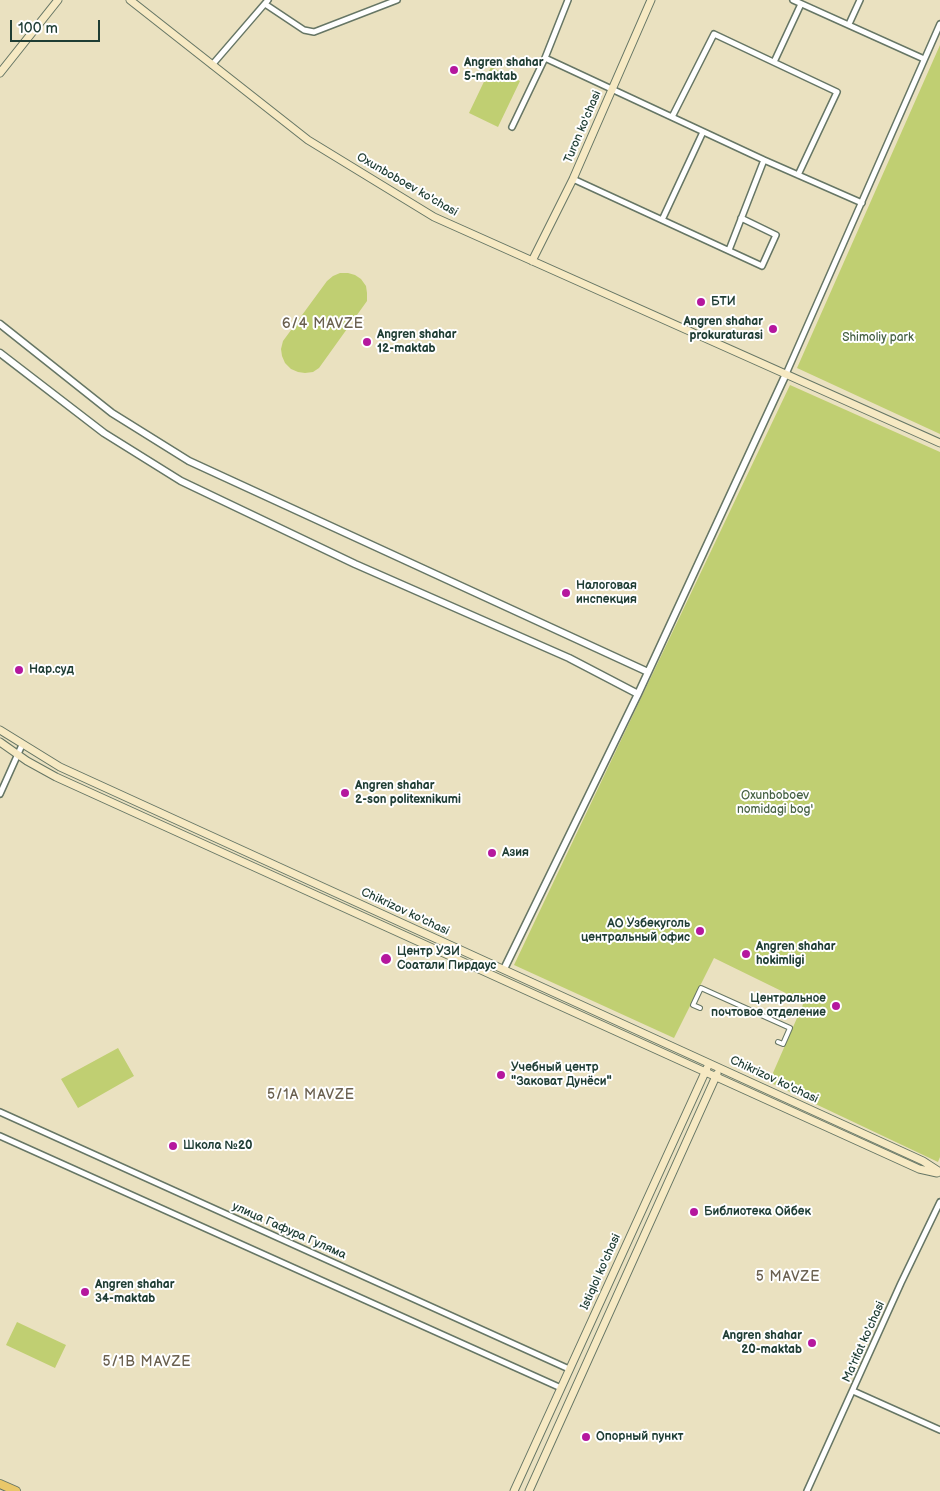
<!DOCTYPE html>
<meta charset="utf-8">
<style>
body{margin:0}
#map{position:relative;width:940px;height:1491px;overflow:hidden;background:#eae1c0;font-family:"Balsamiq Sans",sans-serif}
canvas{display:block}
.scale{position:absolute;left:10px;top:20px;width:90px;height:22px;box-sizing:border-box;border:2px solid #1f3d34;border-top:0;padding-left:6px;font-size:15px;line-height:18px;white-space:nowrap;color:#1f3d34;-webkit-text-stroke:4px #fff;paint-order:stroke}
</style>
<div id="map">
<canvas width="940" height="1491"></canvas>
<div class="scale">100 m</div>
</div>
<script>
const context = document.querySelector('canvas').getContext('2d');
context.lineJoin = 'round';
function paint(path, color) {
  context.fillStyle = color;
  context.fill(path, 'evenodd');
}
function shape(rows) {
  const path = new Path2D();
  for (const r of rows) {
    path.moveTo(r[0], r[1]);
    for (let i = 2; i < r.length; i += 2) path.lineTo(r[i], r[i + 1]);
  }
  return path;
}
function stroke(path, color, width, dash) {
  context.strokeStyle = color;
  context.lineWidth = width;
  context.lineCap = dash ? 'butt' : 'round';
  context.setLineDash(dash || []);
  context.stroke(path);
}
function write(font, color, halo, rows, align = 'center') {
  context.font = font + ' "Balsamiq Sans",sans-serif';
  context.lineWidth = 4;
  context.setLineDash([]);
  context.textBaseline = 'middle';
  context.strokeStyle = halo;
  context.fillStyle = color;
  for (const [text, x, y, turn = 0] of rows) {
    context.save();
    context.translate(x, y);
    context.rotate((+turn || 0) * Math.PI / 180);
    context.textAlign = isNaN(turn) ? turn : align;
    if (halo) context.strokeText(text, 0, 0);
    context.fillText(text, 0, 0);
    context.restore();
  }
}
paint(shape([
 [940,45,940,434,797,368],
 [491,67,520,81,498,127,469,113],
 [340,273,348,273,355,275,361,279,366,286,367,293,367,301,319,368,313,372,305,373,298,372,291,369,285,363,282,356,281,349,283,341,327,281,333,276],
 [790,385,940,452,940,1157,938,1162,769,1082,804,1002,714,958,674,1038,514,965],
 [118,1048,134,1076,78,1108,61,1079],
 [17,1322,66,1345,55,1368,6,1345]
]), '#c0cf72');
const pedestrian = shape([
 [700,1008,693,1005,701,988,790,1028,783,1044,778,1042]
]);
const minor = shape([
 [793,0,924,59],
 [265,4,304,30,314,32,397,0],
 [849,24,860,0],
 [545,58,764,160,862,203],
 [774,62,801,4],
 [212,65,268,0],
 [672,117,714,34,837,92,798,175],
 [512,127,545,58,568,0],
 [573,179,762,266,776,235,741,218],
 [662,220,703,132],
 [729,250,764,160],
 [786,374,940,24],
 [0,794,22,745],
 [0,1112,569,1369],
 [0,1136,561,1388],
 [853,1391,940,1430],
 [807,1491,901,1283,940,1202]
]);
const tertiary = shape([
 [0,324,112,413,189,461,648,672],
 [0,353,104,433,181,481,355,564,569,658,638,694],
 [504,969,638,694,786,374]
]);
const secondary = shape([
 [130,0,308,140,434,217,940,443],
 [0,73,58,0],
 [532,261,573,179,651,0],
 [0,730,60,767,923,1161,940,1172],
 [0,742,27,761,56,777,919,1169,937,1173],
 [514,1491,707,1068],
 [529,1491,717,1074]
]);
const trunk = shape([
 [0,1484,16,1491]
]);
stroke(pedestrian, '#667665', 6);
stroke(minor, '#667665', 8);
stroke(tertiary, '#667665', 9);
stroke(secondary, '#667665', 9);
stroke(trunk, '#667665', 10);
stroke(pedestrian, '#fff', 4);
stroke(minor, '#fff', 5);
stroke(tertiary, '#fff', 6);
stroke(secondary, '#f6e9c3', 7);
stroke(trunk, '#e9c769', 8);
for (const [x, y, r, color] of [
 [454,70,5,"#b5179e"],
 [701,302,5,"#b5179e"],
 [773,329,5,"#b5179e"],
 [367,342,5,"#b5179e"],
 [566,593,5,"#b5179e"],
 [19,670,5,"#b5179e"],
 [345,793,5,"#b5179e"],
 [492,853,5,"#b5179e"],
 [700,931,5,"#b5179e"],
 [746,954,5,"#b5179e"],
 [386,959,6,"#b5179e"],
 [836,1006,5,"#b5179e"],
 [501,1075,5,"#b5179e"],
 [173,1146,5,"#b5179e"],
 [694,1212,5,"#b5179e"],
 [85,1292,5,"#b5179e"],
 [812,1343,5,"#b5179e"],
 [586,1437,5,"#b5179e"]
]) {
  const dot = new Path2D();
  dot.arc(x, y, r, 0, 2 * Math.PI);
  context.fillStyle = color;
  context.fill(dot);
  stroke(dot, '#fff', 2);
}
write('bold 12px', '#1f3d34', '#fff', [
 ["Angren shahar",464,63],
 ["5-maktab",464,77],
 ["БТИ",711,302],
 ["Angren shahar",763,322,"right"],
 ["prokuraturasi",763,336,"right"],
 ["Angren shahar",377,335],
 ["12-maktab",377,349],
 ["Налоговая",576,586],
 ["инспекция",576,600],
 ["Нар.суд",29,670],
 ["Angren shahar",355,786],
 ["2-son politexnikumi",355,800],
 ["Азия",502,853],
 ["АО Узбекуголь",690,924,"right"],
 ["центральный офис",690,938,"right"],
 ["Angren shahar",756,947],
 ["hokimligi",756,961],
 ["Центр УЗИ",397,952],
 ["Соатали Пирдаус",397,966],
 ["Центральное",826,999,"right"],
 ["почтовое отделение",826,1013,"right"],
 ["Учебный центр",511,1068],
 ["\"Заковат Дунёси\"",511,1082],
 ["Школа №20",183,1146],
 ["Библиотека Ойбек",704,1212],
 ["Angren shahar",95,1285],
 ["34-maktab",95,1299],
 ["Angren shahar",802,1336,"right"],
 ["20-maktab",802,1350,"right"],
 ["Опорный пункт",596,1437]
], 'left');
write('12px', '#1f3d34', '#fff', [
 ["Turon ko'chasi",583,127,-67],
 ["Oxunboboev ko'chasi",407,185,30],
 ["Chikrizov ko'chasi",405,912,25],
 ["Chikrizov ko'chasi",774,1080,25],
 ["улица Гафура Гуляма",289,1231,24],
 ["Istiqlol ko'chasi",601,1272,-66],
 ["Ma'rifat ko'chasi",864,1342,-66]
]);
write('12px', '#476244', '#fff', [
 ["Shimoliy park",878,338],
 ["Oxunboboev",775,796],
 ["nomidagi bog'",775,810]
]);
context.letterSpacing = '1px';
write('14px', '#6a604f', '#fff', [
 ["6/4 MAVZE",323,324],
 ["5/1A MAVZE",311,1095],
 ["5 MAVZE",788,1277],
 ["5/1B MAVZE",147,1362]
]);
context.letterSpacing = '0px';
</script>
